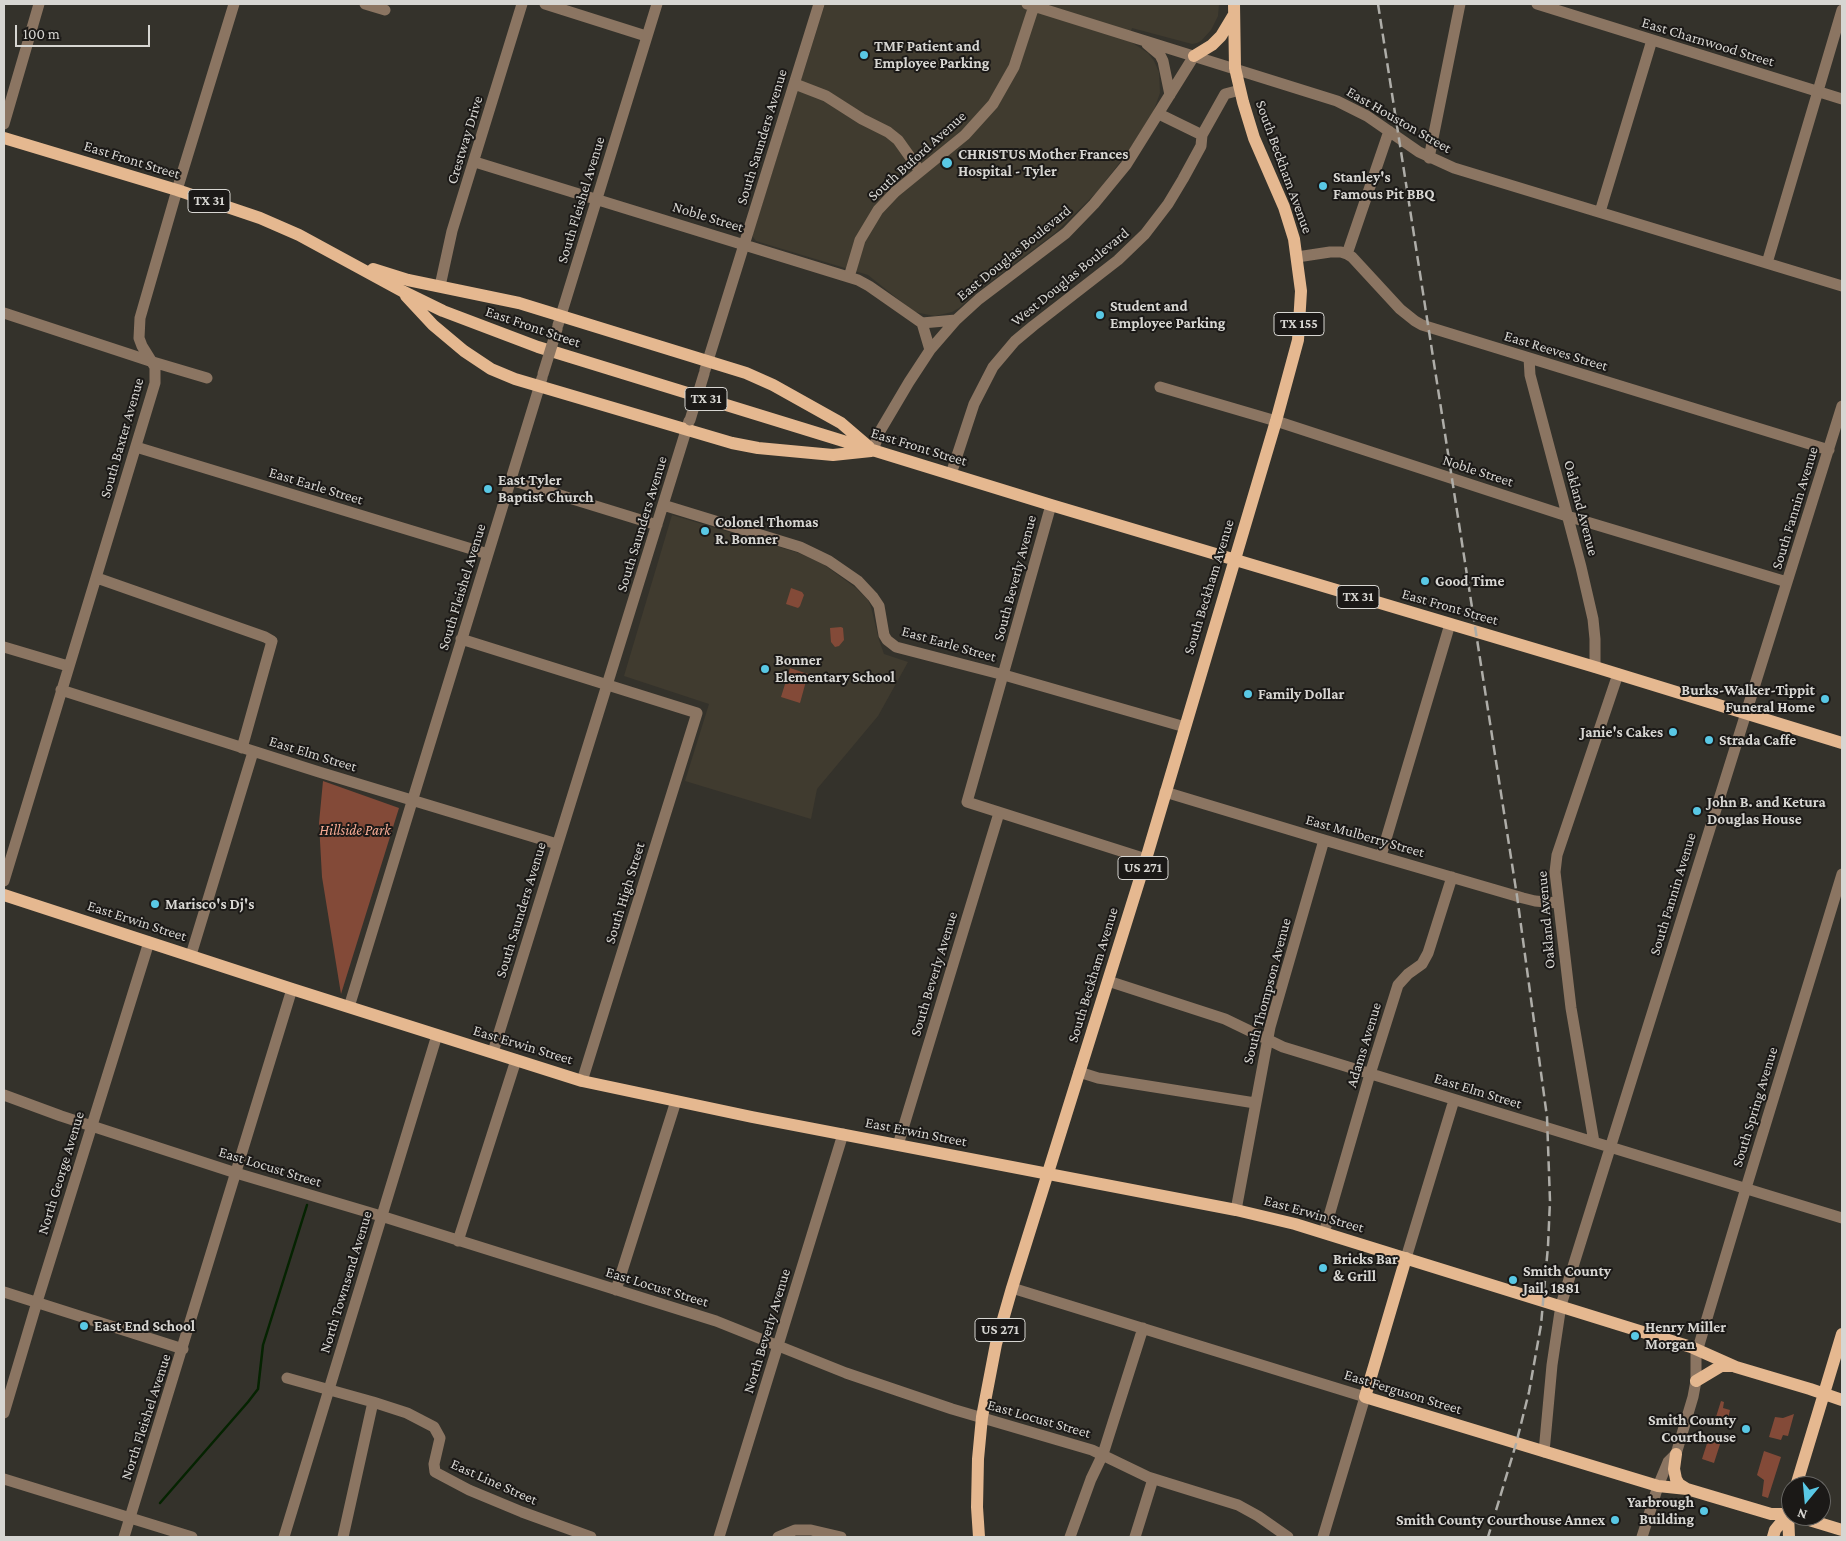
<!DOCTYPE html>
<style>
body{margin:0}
#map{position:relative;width:1846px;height:1541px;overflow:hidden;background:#34322b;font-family:"Crimson Pro",serif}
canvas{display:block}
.frame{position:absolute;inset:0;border:5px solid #d7d6d2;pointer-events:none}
.north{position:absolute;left:1781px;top:1476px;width:50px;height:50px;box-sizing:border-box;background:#1b1917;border:1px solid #666562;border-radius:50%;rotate:197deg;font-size:14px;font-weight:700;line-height:20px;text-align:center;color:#d7d6d2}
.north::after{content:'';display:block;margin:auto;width:18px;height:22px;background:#59c8e5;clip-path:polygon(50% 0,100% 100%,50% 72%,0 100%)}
.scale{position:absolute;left:15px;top:25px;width:135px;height:22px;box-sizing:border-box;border:2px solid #d7d6d2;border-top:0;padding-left:6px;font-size:15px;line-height:18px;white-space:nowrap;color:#d7d6d2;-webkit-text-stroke:4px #1b1917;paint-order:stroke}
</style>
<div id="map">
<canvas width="1846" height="1541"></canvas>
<div class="frame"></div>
<div class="north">N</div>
<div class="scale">100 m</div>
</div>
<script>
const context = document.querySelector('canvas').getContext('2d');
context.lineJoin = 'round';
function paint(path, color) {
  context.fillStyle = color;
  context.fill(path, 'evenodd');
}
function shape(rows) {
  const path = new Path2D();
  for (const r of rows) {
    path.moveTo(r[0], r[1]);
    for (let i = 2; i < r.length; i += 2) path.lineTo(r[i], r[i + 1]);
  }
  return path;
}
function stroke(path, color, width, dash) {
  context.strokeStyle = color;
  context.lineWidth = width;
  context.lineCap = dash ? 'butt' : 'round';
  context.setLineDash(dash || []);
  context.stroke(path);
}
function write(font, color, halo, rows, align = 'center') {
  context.font = font + ' "Crimson Pro",serif';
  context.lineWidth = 4;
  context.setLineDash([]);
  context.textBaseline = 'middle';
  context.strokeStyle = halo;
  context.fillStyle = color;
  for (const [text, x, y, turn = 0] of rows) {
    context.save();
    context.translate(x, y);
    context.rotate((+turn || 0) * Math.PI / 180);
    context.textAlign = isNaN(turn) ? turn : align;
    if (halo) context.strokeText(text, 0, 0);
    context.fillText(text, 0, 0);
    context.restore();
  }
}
paint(shape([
 [825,4,1219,4,1218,16,1211,30,1201,41,1197,43,1192,44,1132,28,1128,40,1148,53,1154,61,1159,72,1160,93,1154,110,1127,153,1097,192,1055,233,979,290,959,308,952,312,935,316,914,312,868,275,756,241,753,237,753,233],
 [672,515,799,553,823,564,856,588,868,600,871,607,879,640,884,654,908,662,878,716,817,789,811,819,685,781,709,704,624,676]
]), '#403b2f');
paint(shape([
 [791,588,802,592,804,595,800,606,798,608,786,604],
 [841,627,843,628,844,640,839,646,835,647,831,642,830,628],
 [790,668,808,674,800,703,781,697],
 [323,781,399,808,341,994,322,877,319,823],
 [1721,1401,1724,1402,1723,1408,1730,1410,1728,1419,1723,1418,1722,1422,1715,1420],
 [1794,1414,1788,1436,1783,1435,1781,1440,1769,1437,1775,1417,1783,1418],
 [1710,1434,1718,1437,1717,1439,1721,1441,1714,1463,1702,1459],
 [1764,1451,1781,1457,1768,1498,1762,1496,1764,1480,1757,1475]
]), '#834a38');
stroke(shape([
 [160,1503,248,1402,258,1389,263,1345,307,1205]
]), '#052301', 2.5);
stroke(shape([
 [365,4,385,10],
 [545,4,646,36],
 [1027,4,1337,101,1367,116,1419,152,1454,168,1842,286],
 [1537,4,1842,99],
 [1147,44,1160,55,1163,61,1170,95],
 [795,84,826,96,862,119,888,132,898,140,920,171],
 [1159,114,1202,135],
 [4,124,39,4],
 [1429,158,1460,4],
 [475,162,858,280,869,286,922,323,956,320],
 [1600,212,1652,40],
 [1347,254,1389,131],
 [1297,257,1330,252,1341,252,1347,254,1352,257,1400,309,1415,321,1422,325,1829,450],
 [1767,263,1842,10],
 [849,277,860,240,878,210,895,192,965,135,993,104,1014,67,1034,6],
 [440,286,452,231,522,4],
 [4,313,153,362,207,378],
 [922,323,930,350],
 [558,325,657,4],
 [1529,358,1530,375,1581,567,1593,619,1595,639,1595,667],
 [705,370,819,4],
 [1160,387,1276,421,1567,516,1787,582],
 [136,447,488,554],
 [873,450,880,431,909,382,930,350,956,320,979,299,1066,233,1094,204,1126,165,1194,56],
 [951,474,974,404,993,367,1015,341,1033,326,1118,260,1145,234,1168,204,1183,179,1201,146,1202,135,1225,94,1240,90],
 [511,480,657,525],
 [663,505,800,547,829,561,858,581,873,597,879,606,884,635,887,640,896,647,1004,675,1185,727],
 [1051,505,967,802,1146,859],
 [97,578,265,637,272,641,242,748],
 [461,639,697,713,582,1081],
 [4,647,68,666],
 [61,690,319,772,557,844],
 [1165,792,1324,840,1523,898,1535,901,1558,903],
 [1381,856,1450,624],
 [4,881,155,383,155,367,142,346,139,338,140,318,177,190,234,4],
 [191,955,253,752],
 [1108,981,1225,1019,1283,1047,1842,1218],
 [349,1007,542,378],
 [493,1052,689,421],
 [1079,1072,1098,1078,1255,1103],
 [4,1095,61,1116,236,1173,381,1216,716,1321,846,1373,952,1409,1092,1450,1148,1477,1238,1505,1258,1516,1288,1537],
 [1594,1142,1571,1008,1555,872,1557,855,1618,674],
 [898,1145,999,813],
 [1236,1210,1270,1027,1324,840],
 [1324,1233,1370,1074,1398,985,1408,974,1422,964,1428,953,1452,877],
 [458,1241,516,1060],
 [1406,1258,1454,1100],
 [1012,1288,1365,1397,1323,1537],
 [616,1290,676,1101],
 [4,1292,183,1349],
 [287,1378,373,1402,407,1413,434,1427,440,1438,434,1464,435,1472,469,1490,522,1512,591,1537],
 [4,1413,37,1302,149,942],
 [1544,1452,1552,1365,1561,1305,1842,406],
 [4,1479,192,1537],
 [124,1537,292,989],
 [284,1537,437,1035],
 [343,1537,373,1402],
 [719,1537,843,1134],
 [778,1537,795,1530,811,1530,841,1537],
 [1070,1537,1091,1479,1103,1454,1143,1328],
 [1135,1537,1153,1479],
 [1642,1537,1658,1486,1668,1462,1676,1454,1693,1397,1696,1381,1696,1355,1746,1188,1842,874]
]), '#8b7562', 11);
stroke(shape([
 [1194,56,1212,45,1221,36,1233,16],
 [4,138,177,190,260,218,299,235,402,291,443,311,538,347,1051,505,1595,667,1842,743],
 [373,269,408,280,519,303,746,373,773,385,841,423,869,447],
 [406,296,433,325,464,351,491,369,515,379,732,443,758,448,833,455,871,451],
 [4,895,292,989,582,1081,752,1117,1236,1210,1295,1224,1691,1347,1736,1367,1810,1389,1842,1400],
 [1406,1258,1365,1397,1658,1486,1687,1489,1771,1514,1791,1514],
 [1696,1381,1721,1366,1731,1366],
 [1676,1454,1674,1469,1676,1479,1679,1484,1687,1489],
 [1796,1486,1842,1334],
 [1788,1514,1789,1537],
 [1796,1516,1842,1530],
 [979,1537,977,1507,978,1459,982,1417,996,1344,1012,1288,1146,859,1276,421,1298,340,1301,291,1294,239,1284,207,1254,138,1243,102,1235,68,1234,4],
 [1773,1537,1775,1530,1788,1514,1791,1503]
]), '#e5b890', 12);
stroke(shape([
 [1378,4,1517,896,1547,1117,1550,1201,1548,1246,1541,1325,1529,1392,1516,1444,1488,1537]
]), '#aeada8', 2.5, [10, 5]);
stroke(shape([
 [543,374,557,329],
 [690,420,704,374]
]), '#8b7562', 11);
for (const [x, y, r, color] of [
 [864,55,5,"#59c8e5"],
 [947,163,6,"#59c8e5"],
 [1323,186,5,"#59c8e5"],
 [1100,315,5,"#59c8e5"],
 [488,489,5,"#59c8e5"],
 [705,531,5,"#59c8e5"],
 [1425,581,5,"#59c8e5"],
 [765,669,5,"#59c8e5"],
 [1248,694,5,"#59c8e5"],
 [1825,699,5,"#59c8e5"],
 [1673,732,5,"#59c8e5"],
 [1709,740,5,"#59c8e5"],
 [1697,811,5,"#59c8e5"],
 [155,904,5,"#59c8e5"],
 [1323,1268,5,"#59c8e5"],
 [1513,1280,5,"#59c8e5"],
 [84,1326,5,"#59c8e5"],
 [1635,1336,5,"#59c8e5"],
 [1746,1429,5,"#59c8e5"],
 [1704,1511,5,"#59c8e5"],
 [1615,1520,5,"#59c8e5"]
]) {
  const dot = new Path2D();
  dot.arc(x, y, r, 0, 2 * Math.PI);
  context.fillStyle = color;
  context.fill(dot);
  stroke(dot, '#1b1917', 2);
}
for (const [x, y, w] of [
 [209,201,42],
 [1299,324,50],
 [706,399,42],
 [1358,597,42],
 [1143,868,50],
 [1000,1330,50]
]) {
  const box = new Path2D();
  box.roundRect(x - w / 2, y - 11.5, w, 23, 4);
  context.fillStyle = '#1b1917';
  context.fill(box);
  stroke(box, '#d7d6d2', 1);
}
write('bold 14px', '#d7d6d2', null, [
 ["TX 31",209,201],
 ["TX 155",1299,324],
 ["TX 31",706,399],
 ["TX 31",1358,597],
 ["US 271",1143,868],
 ["US 271",1000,1330]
]);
write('15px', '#d7d6d2', '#1b1917', [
 ["East Charnwood Street",1708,42,17],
 ["East Houston Street",1399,120,30],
 ["South Saunders Avenue",762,137,-73],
 ["Crestway Drive",465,140,-73],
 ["South Buford Avenue",917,156,-42],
 ["East Front Street",132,160,17],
 ["South Beckham Avenue",1284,167,70],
 ["South Fleishel Avenue",581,200,-73],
 ["Noble Street",708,217,17],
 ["East Douglas Boulevard",1014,253,-39],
 ["West Douglas Boulevard",1070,277,-39],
 ["East Front Street",533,327,19],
 ["East Reeves Street",1556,351,17],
 ["South Baxter Avenue",122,438,-74],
 ["East Front Street",919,447,17],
 ["Noble Street",1478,471,18],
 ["East Earle Street",316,486,17],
 ["Oakland Avenue",1581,508,75],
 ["South Fannin Avenue",1795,508,-73],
 ["South Saunders Avenue",642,524,-73],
 ["South Beverly Avenue",1015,578,-75],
 ["South Fleishel Avenue",462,587,-73],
 ["South Beckham Avenue",1209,587,-73],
 ["East Front Street",1450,607,16],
 ["East Earle Street",949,644,16],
 ["East Elm Street",313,754,17],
 ["East Mulberry Street",1365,836,16],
 ["South High Street",625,893,-73],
 ["South Fannin Avenue",1673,894,-73],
 ["South Saunders Avenue",521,910,-73],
 ["Oakland Avenue",1546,920,-95],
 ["East Erwin Street",137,921,18],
 ["South Beverly Avenue",934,974,-73],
 ["South Beckham Avenue",1093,975,-73],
 ["South Thompson Avenue",1267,991,-75],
 ["East Erwin Street",523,1045,17],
 ["Adams Avenue",1364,1045,-73],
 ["East Elm Street",1478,1091,17],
 ["South Spring Avenue",1755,1107,-73],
 ["East Erwin Street",916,1132,11],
 ["East Locust Street",270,1167,17],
 ["North George Avenue",61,1173,-73],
 ["East Erwin Street",1314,1214,16],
 ["North Townsend Avenue",346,1282,-73],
 ["East Locust Street",657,1287,17],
 ["North Beverly Avenue",767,1331,-73],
 ["East Ferguson Street",1403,1392,17],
 ["North Fleishel Avenue",146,1417,-72],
 ["East Locust Street",1039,1419,16],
 ["East Line Street",494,1482,24]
]);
write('bold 15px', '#d7d6d2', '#1b1917', [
 ["TMF Patient and",874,46],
 ["Employee Parking",874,63],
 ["CHRISTUS Mother Frances",958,154],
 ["Hospital - Tyler",958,171],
 ["Stanley's",1333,177],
 ["Famous Pit BBQ",1333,194],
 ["Student and",1110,306],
 ["Employee Parking",1110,323],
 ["East Tyler",498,480],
 ["Baptist Church",498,497],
 ["Colonel Thomas",715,522],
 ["R. Bonner",715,539],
 ["Good Time",1435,581],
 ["Bonner",775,660],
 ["Elementary School",775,677],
 ["Burks-Walker-Tippit",1815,690,"right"],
 ["Funeral Home",1815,707,"right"],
 ["Family Dollar",1258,694],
 ["Janie's Cakes",1663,732,"right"],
 ["Strada Caffe",1719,740],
 ["John B. and Ketura",1707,802],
 ["Douglas House",1707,819],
 ["Marisco's Dj's",165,904],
 ["Bricks Bar",1333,1259],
 ["& Grill",1333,1276],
 ["Smith County",1523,1271],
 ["Jail, 1881",1523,1288],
 ["East End School",94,1326],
 ["Henry Miller",1645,1327],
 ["Morgan",1645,1344],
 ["Smith County",1736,1420,"right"],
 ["Courthouse",1736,1437,"right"],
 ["Yarbrough",1694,1502,"right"],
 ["Building",1694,1519,"right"],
 ["Smith County Courthouse Annex",1605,1520,"right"]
], 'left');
write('italic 15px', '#f6ab95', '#1b1917', [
 ["Hillside Park",355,830]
]);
</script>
